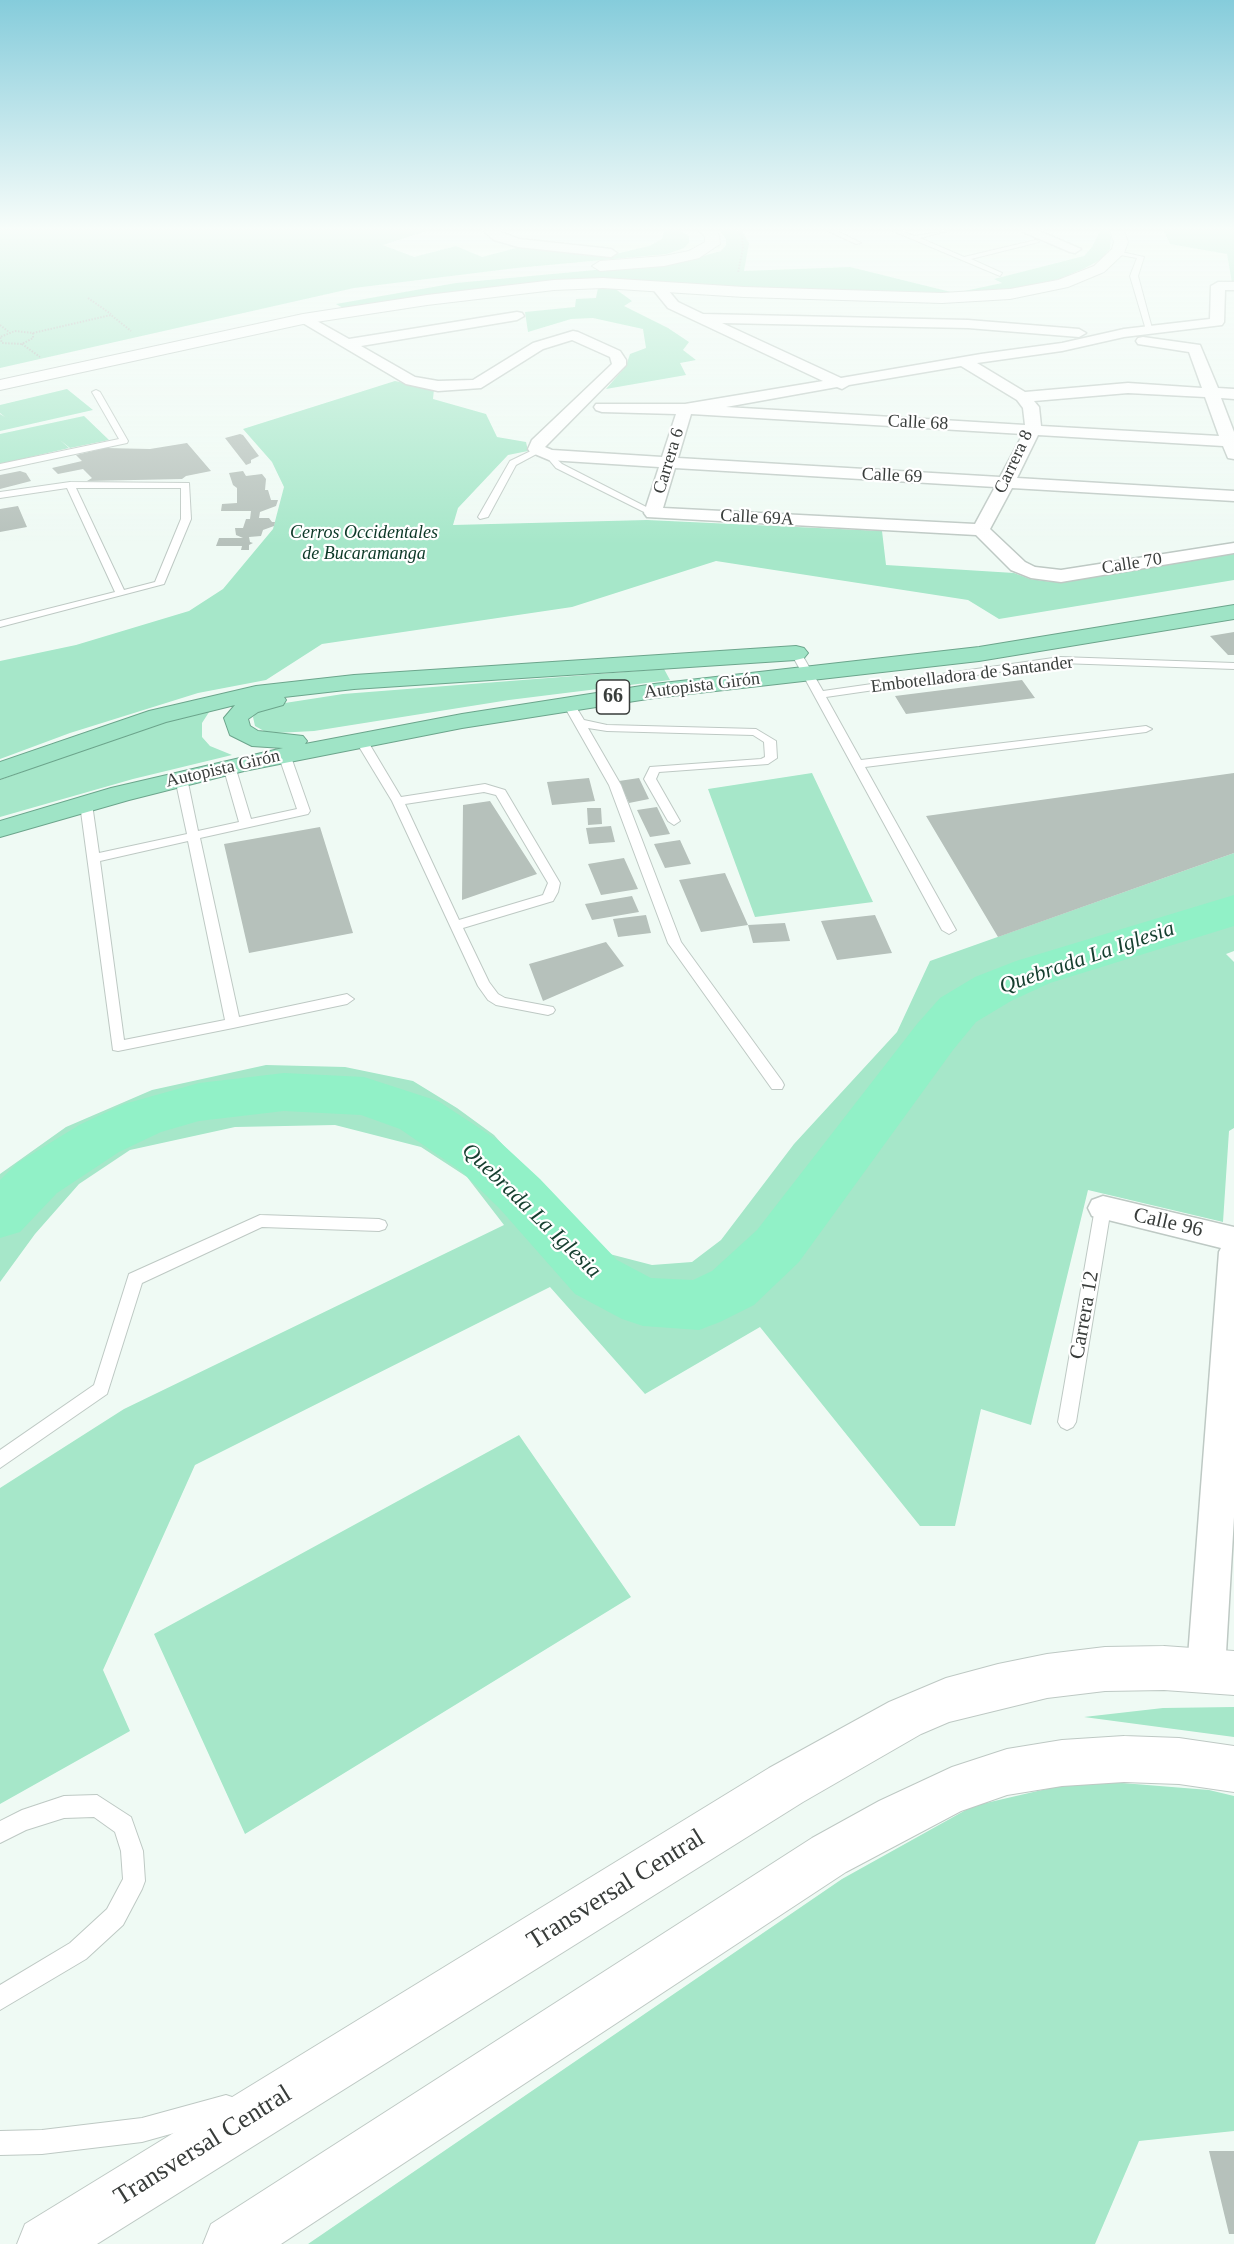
<!DOCTYPE html>
<meta charset="utf-8">
<style>
body{margin:0}
canvas{display:block;background:#effaf4}
</style>
<canvas width="1234" height="2244"></canvas>
<script>
const context = document.querySelector('canvas').getContext('2d');
context.lineJoin = 'round';
function paint(path, color) {
  context.fillStyle = color;
  context.fill(path, 'evenodd');
}
function shape(rows) {
  const path = new Path2D();
  for (const r of rows) {
    path.moveTo(r[0], r[1]);
    for (let i = 2; i < r.length; i += 2) path.lineTo(r[i], r[i + 1]);
  }
  return path;
}
function stroke(path, color, width, dash) {
  context.strokeStyle = color;
  context.lineWidth = width;
  context.lineCap = dash ? 'butt' : 'round';
  context.setLineDash(dash || []);
  context.stroke(path);
}
function write(font, color, halo, rows, align = 'center') {
  context.font = font + ' "Times New Roman",serif';
  context.lineWidth = 4.5;
  context.setLineDash([]);
  context.textBaseline = 'middle';
  context.strokeStyle = halo;
  context.fillStyle = color;
  for (const [text, x, y, turn = 0] of rows) {
    context.save();
    context.translate(x, y);
    context.rotate((+turn || 0) * Math.PI / 180);
    context.textAlign = isNaN(turn) ? turn : align;
    if (halo) context.strokeText(text, 0, 0);
    context.fillText(text, 0, 0);
    context.restore();
  }
}
paint(shape([
 [0,231,427,231,383,245,414,257,456,246,482,257,520,247,603,257,649,246,662,239,664,231,681,231,689,236,689,243,684,248,667,254,516,268,354,288,0,368],
 [720,231,742,231,749,243,744,271,850,267,955,293,1002,283,994,279,1084,256,1092,247,1100,231,1109,231,1111,237,1110,249,1100,260,1083,269,1059,279,1017,288,985,292,955,293,741,287,630,281,343,308,336,304,456,283,681,262,721,251,726,245,726,239],
 [1164,231,1234,231,1234,284,1232,283,1227,254,1170,244],
 [598,288,614,288,632,301,624,306,668,328,689,342,683,350,696,360,680,363,686,375,606,389,626,366,630,354,646,348,643,329,593,318,571,319,528,332,525,312,575,307,576,299,596,298],
 [395,381,434,389,433,399,486,414,497,437,526,442,528,451,508,455,458,508,453,525,647,520,882,531,886,565,1014,573,1030,579,1052,582,1234,554,1234,580,999,619,968,600,716,561,572,607,322,644,266,680,198,693,70,733,0,759,0,661,76,645,189,611,223,589,273,529,284,487,272,462,243,429],
 [67,389,93,410,0,431,0,414,5,417,0,413,0,405],
 [84,416,109,440,70,448,60,440,69,448,0,464,0,434],
 [664,669,670,680,509,700,314,731,276,733,264,731,255,726,253,717,258,710,272,705,343,694],
 [211,709,202,723,202,737,210,746,232,755,133,779,0,817,0,780,158,723],
 [812,773,873,902,755,917,708,789],
 [1234,853,1234,951,1226,954,1234,962,1234,1128,1229,1131,1223,1222,1088,1190,1031,1425,981,1409,955,1526,920,1526,760,1327,645,1394,550,1287,195,1465,103,1670,130,1731,0,1804,0,1488,124,1409,504,1225,467,1177,421,1147,335,1125,235,1127,130,1150,79,1184,35,1234,0,1282,0,1174,66,1127,152,1090,266,1065,345,1067,413,1081,457,1108,494,1135,598,1251,652,1265,692,1262,721,1240,794,1144,897,1032,930,961],
 [519,1435,631,1597,245,1834,154,1634],
 [1234,1707,1234,1737,1084,1717,1163,1708],
 [1085,1780,1209,1790,1234,1796,1234,2131,1139,2141,1095,2244,308,2244,842,1879,973,1806]
]), '#a6e7c9');
paint(shape([
 [1234,895,1234,926,1050,983,1011,1001,976,1022,953,1050,799,1262,754,1305,720,1322,699,1330,643,1326,622,1319,575,1294,500,1209,461,1171,400,1129,361,1115,284,1111,199,1121,161,1132,119,1152,57,1193,20,1232,0,1238,0,1180,17,1163,81,1124,124,1104,199,1083,284,1073,364,1077,438,1101,499,1141,540,1179,617,1260,651,1278,693,1280,712,1271,757,1230,917,1024,940,998,975,977,1016,961,1234,895]
]), '#91f1c7');
paint(shape([
 [240,434,243,435,259,456,251,460,251,463,246,465,225,438],
 [187,443,211,471,186,476,182,479,87,481,92,478,83,469,58,474,52,468,82,461,76,455,105,448,150,449],
 [20,471,26,473,31,481,0,489,0,475],
 [243,471,246,476,262,474,266,479,265,490,268,490,271,500,278,500,276,506,260,512,259,518,269,518,272,522,275,522,274,526,263,530,261,536,249,537,250,542,253,543,249,545,249,550,241,550,242,546,216,546,219,538,243,538,236,535,235,528,243,528,246,519,250,519,251,511,221,511,222,504,237,503,237,488,233,485,229,473],
 [18,506,27,527,0,532,0,509],
 [1234,632,1234,655,1228,655,1210,636],
 [1022,680,1035,698,906,714,895,696],
 [1234,773,1234,853,998,937,926,816],
 [589,778,595,801,552,805,547,782],
 [639,778,649,799,629,803,619,781],
 [490,801,537,874,462,900,463,805],
 [657,807,670,834,650,837,637,810],
 [587,808,601,808,602,824,588,825],
 [611,826,615,842,589,844,586,828],
 [320,827,353,933,249,953,224,844],
 [680,840,691,864,665,868,654,844],
 [624,858,638,889,601,895,588,864],
 [725,873,748,925,701,932,679,880],
 [632,896,639,912,592,920,585,904],
 [646,915,651,933,618,937,613,919],
 [875,915,892,953,837,960,821,921],
 [785,923,790,941,753,943,748,925],
 [606,942,624,966,543,1001,529,964],
 [1209,2151,1234,2151,1234,2234,1229,2234]
]), '#b6c1bb');
const service = shape([
 [828,231,837,231,861,243,856,244,828,231],
 [893,231,902,231,914,236,947,231,920,238,964,257,1036,240,1039,242,971,259,1002,273,1000,276,893,231],
 [1117,251,1144,257,1138,276,1153,332,1146,330,1130,276,1137,258,1115,254,1117,251],
 [96,390,100,392,128,441,127,443,0,470,0,464,119,439,92,392,96,390],
 [535,449,542,451,516,465,488,517,480,519,478,517,510,461,535,449],
 [549,452,562,464,658,513,650,515,556,468,545,455,549,452],
 [70,482,189,483,191,519,164,584,0,627,0,621,115,592,67,488,0,498,0,492,70,482],
 [76,488,181,488,181,519,155,582,124,590,76,488],
 [796,650,801,653,823,691,1060,657,1234,663,1234,669,1060,663,826,697,861,760,1146,726,1152,729,1146,732,865,767,956,930,949,934,942,930,791,653,796,650],
 [569,701,573,702,584,720,607,725,756,729,776,741,777,758,768,764,659,772,656,779,680,821,674,825,668,821,644,779,650,767,761,759,765,757,764,742,753,735,607,731,588,728,621,785,681,942,782,1081,784,1085,782,1089,772,1089,668,943,609,785,563,704,569,701],
 [361,737,367,740,401,797,485,784,505,790,560,883,558,892,553,901,463,928,489,982,498,994,505,998,553,1007,555,1010,553,1013,548,1015,496,1005,488,1000,478,986,392,801,355,740,361,737],
 [484,792,496,795,548,883,543,895,459,920,405,804,484,792],
 [284,751,290,754,310,811,308,814,200,838,239,1017,347,994,354,999,347,1004,233,1028,118,1051,113,1050,80,804,86,800,92,804,99,853,187,834,175,778,181,774,187,778,198,831,239,822,223,766,229,763,235,766,251,819,297,809,278,754,284,751],
 [188,841,225,1020,124,1040,100,861,188,841],
 [1103,1202,1109,1204,1111,1208,1076,1422,1073,1427,1067,1430,1061,1427,1058,1422,1095,1208,1097,1204,1103,1202],
 [260,1215,379,1219,385,1221,387,1225,385,1229,379,1231,262,1227,142,1283,107,1394,0,1468,0,1450,94,1385,129,1274,260,1215],
 [97,1795,131,1817,143,1851,145,1881,142,1889,123,1925,86,1959,0,2010,0,1985,70,1943,107,1909,123,1879,121,1851,115,1832,94,1817,64,1818,26,1830,0,1843,0,1821,22,1810,64,1796,97,1795],
 [226,2095,235,2098,238,2107,235,2116,142,2142,42,2154,0,2155,0,2131,42,2130,142,2118,226,2095]
]);
const minor = shape([
 [484,231,498,231,519,239,611,249,617,253,611,257,518,247,494,240,484,231],
 [1021,231,1039,231,1081,249,1075,253,1070,252,1021,231],
 [1218,282,1234,282,1234,290,1225,290,1224,322,1222,325,1124,337,1062,351,977,363,1025,392,1128,383,1202,388,1189,352,1138,344,1136,341,1138,338,1143,337,1200,345,1218,388,1234,389,1234,399,1221,398,1234,432,1234,459,1228,458,1223,446,1038,435,1017,478,1234,491,1234,501,1012,488,990,529,1025,562,1035,567,1061,570,1234,543,1234,553,1061,582,1031,578,1011,570,976,535,647,517,644,513,659,467,549,460,530,452,528,449,532,440,612,364,610,357,572,340,543,349,481,388,438,391,406,384,296,319,298,316,308,316,349,339,517,312,522,313,524,316,517,320,361,346,415,377,438,381,473,380,533,343,573,331,578,332,620,351,626,360,626,365,545,447,552,450,662,457,676,414,602,412,596,410,594,407,596,404,685,404,823,381,668,308,651,287,653,284,663,284,678,302,703,314,968,320,1079,329,1086,333,1079,337,968,328,722,323,841,378,981,354,1062,343,1124,329,1210,319,1211,286,1218,282],
 [961,366,1017,400,1023,408,1025,425,726,407,837,387,842,389,849,385,961,366],
 [1128,393,1205,397,1219,436,1041,426,1039,407,1034,401,1128,393],
 [691,414,1023,434,1000,477,678,458,691,414],
 [675,468,995,487,975,524,663,508,675,468],
 [1103,1196,1234,1227,1234,1517,1225,1670,1220,1683,1206,1689,1192,1683,1187,1670,1219,1252,1221,1248,1092,1216,1088,1208,1092,1200,1103,1196]
]);
const secondary = shape([
 [699,231,716,231,719,235,720,244,699,258,664,266,600,271,592,266,600,261,664,256,689,251,705,242,705,237,699,231],
 [1110,231,1124,231,1128,242,1124,253,1104,272,1068,287,1010,299,942,303,744,297,603,288,554,290,427,305,303,324,0,390,0,380,303,314,427,295,554,280,603,278,744,287,942,293,1010,289,1058,280,1094,266,1112,249,1114,242,1110,231],
 [1164,1646,1234,1651,1234,1695,1164,1690,1105,1691,1047,1698,949,1722,921,1734,803,1802,97,2244,17,2244,25,2224,769,1768,889,1702,946,1678,998,1664,1047,1654,1105,1647,1164,1646],
 [1124,1736,1179,1738,1234,1746,1234,1792,1179,1784,1124,1782,1062,1786,1007,1795,961,1811,846,1872,281,2244,203,2244,211,2224,812,1838,879,1801,952,1767,1007,1749,1062,1740,1124,1736]
]);
const trunk = shape([
 [1234,605,1234,619,979,661,654,698,462,728,244,771,129,800,0,837,0,821,111,788,283,748,252,746,230,735,224,718,235,705,166,722,0,779,0,762,149,711,256,686,354,675,796,646,804,648,808,653,804,658,796,660,354,689,284,697,286,700,283,705,258,712,248,719,250,726,258,731,303,736,307,741,305,744,462,714,654,684,979,647,1234,605]
]);
stroke(service, '#bec9c4', 2);
stroke(minor, '#bec9c4', 3);
stroke(secondary, '#bec9c4', 2);
stroke(trunk, '#6ca58c', 2);
stroke(shape([
 [737,231,742,236,743,248,738,273],
 [88,298,111,314],
 [0,325,9,332],
 [15,331,33,333,33,338,22,344,2,343,0,337,15,331],
 [33,333,111,315,131,331],
 [22,344,40,357]
]), '#aeb7b2', 2, [1.5, 1.5]);
paint(service, '#fff');
paint(minor, '#fff');
paint(secondary, '#fff');
paint(trunk, '#9fe4c6');
const sky = context.createLinearGradient(0, 0, 0, 545);
sky.addColorStop(0, '#85ccdb');
sky.addColorStop(0.42, '#f8fdfa');
sky.addColorStop(1, '#f8fdfa00');
context.fillStyle = sky;
context.fillRect(0, 0, 1234, 545);
write('18px', '#393d3b', '#fff', [
 ["Calle 68",918,423,3],
 ["Carrera 6",669,461,-73],
 ["Carrera 8",1014,462,-65],
 ["Calle 69",892,476,3],
 ["Calle 69A",757,518,3],
 ["Calle 70",1132,564,-9],
 ["Embotelladora de Santander",972,675,-7],
 ["Autopista Girón",702,686,-7],
 ["Autopista Girón",223,769,-13]
]);
write('italic 18px', '#0c3827', '#fff', [
 ["Cerros Occidentales",364,533],
 ["de Bucaramanga",364,554]
]);
for (const [x, y, w] of [
 [613,697,33]
]) {
  const box = new Path2D();
  box.roundRect(x - w / 2, y - 17, w, 34, 4.5);
  context.fillStyle = '#fff';
  context.fill(box);
  stroke(box, '#393d3b', 1.5);
}
write('bold 20px', '#393d3b', null, [
 ["66",613,697]
]);
write('21px', '#393d3b', '#fff', [
 ["Calle 96",1168,1223,13],
 ["Carrera 12",1085,1315,-80]
]);
write('italic 22px', '#153f2f', '#fff', [
 ["Quebrada La Iglesia",1087,958,-19],
 ["Quebrada La Iglesia",531,1211,44]
]);
write('26px', '#393d3b', '#fff', [
 ["Transversal Central",616,1890,-32],
 ["Transversal Central",203,2146,-32]
]);
</script>
